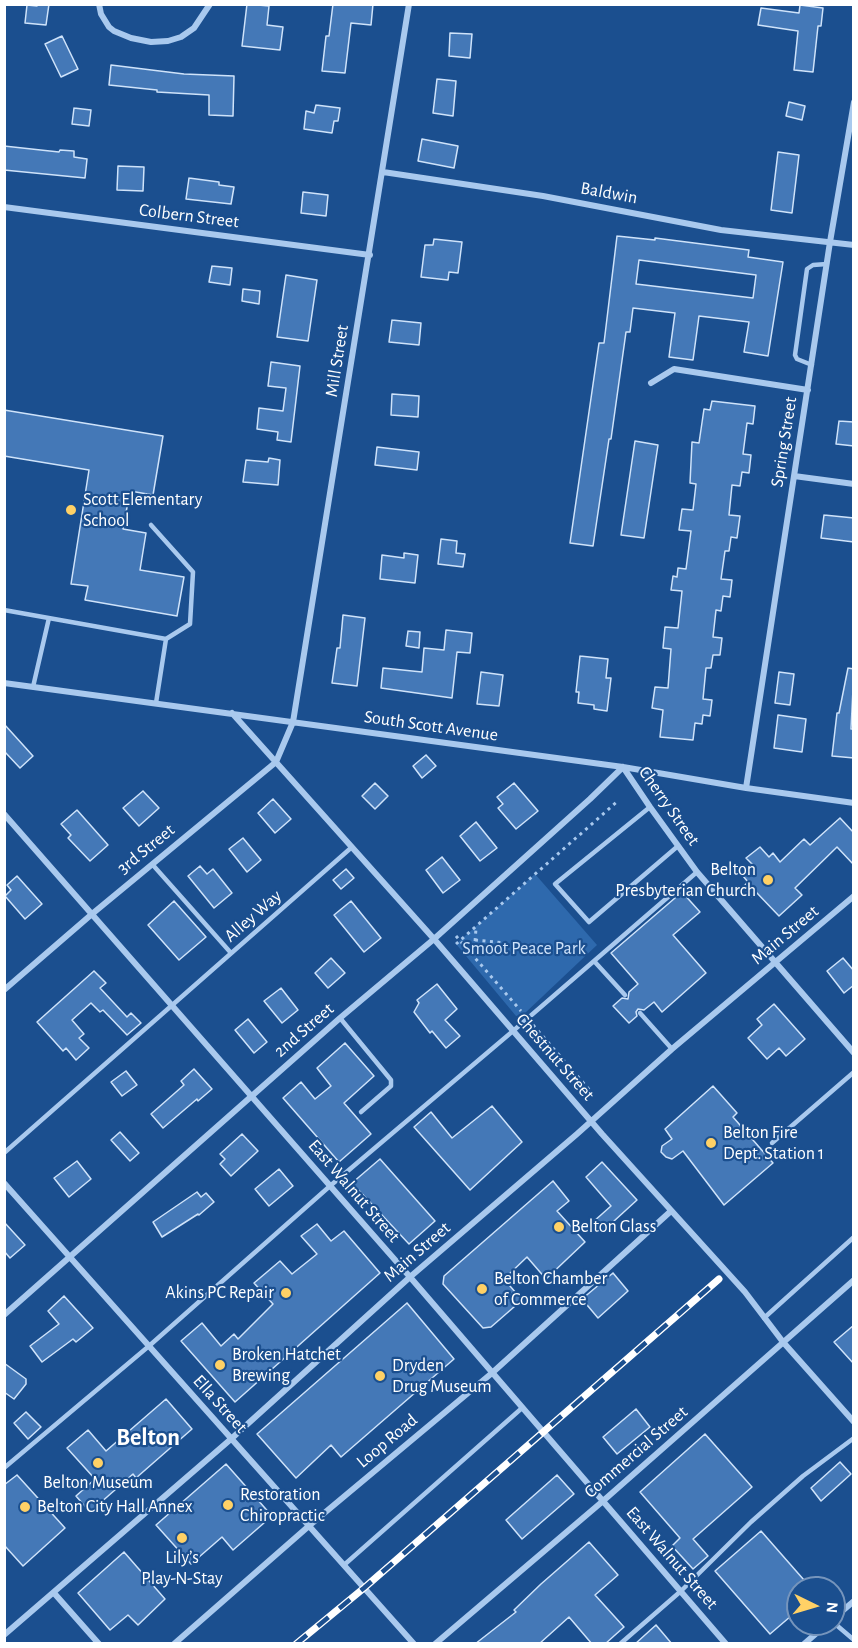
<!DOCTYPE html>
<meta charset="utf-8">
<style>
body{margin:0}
#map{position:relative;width:858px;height:1648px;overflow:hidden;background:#1b4f8f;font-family:"Alegreya Sans",sans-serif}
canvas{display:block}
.frame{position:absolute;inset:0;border:6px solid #fff;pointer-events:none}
.north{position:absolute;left:786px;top:1576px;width:60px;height:60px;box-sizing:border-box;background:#1b4f8f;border:2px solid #7695bc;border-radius:50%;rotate:95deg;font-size:16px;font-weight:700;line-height:24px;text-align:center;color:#fff}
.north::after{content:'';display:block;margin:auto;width:21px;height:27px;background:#ffd166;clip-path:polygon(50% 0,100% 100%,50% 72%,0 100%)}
</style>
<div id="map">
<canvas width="858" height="1648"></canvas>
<div class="frame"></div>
<div class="north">N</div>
</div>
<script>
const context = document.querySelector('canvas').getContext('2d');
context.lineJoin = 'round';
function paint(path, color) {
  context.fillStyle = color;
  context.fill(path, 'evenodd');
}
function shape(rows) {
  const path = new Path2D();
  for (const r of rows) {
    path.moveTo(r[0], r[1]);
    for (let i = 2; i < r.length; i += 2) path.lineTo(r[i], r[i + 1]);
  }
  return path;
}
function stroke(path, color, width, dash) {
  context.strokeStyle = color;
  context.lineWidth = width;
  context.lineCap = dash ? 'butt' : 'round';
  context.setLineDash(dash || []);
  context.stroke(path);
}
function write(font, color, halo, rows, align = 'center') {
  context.font = font + ' "Alegreya Sans",sans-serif';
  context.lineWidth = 4.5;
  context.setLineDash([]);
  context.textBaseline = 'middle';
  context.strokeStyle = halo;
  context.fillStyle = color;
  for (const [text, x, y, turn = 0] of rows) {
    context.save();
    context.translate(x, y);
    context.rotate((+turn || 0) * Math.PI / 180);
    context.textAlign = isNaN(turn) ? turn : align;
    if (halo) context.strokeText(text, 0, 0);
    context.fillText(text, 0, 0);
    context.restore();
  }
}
paint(shape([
 [535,874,597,945,524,1014,516,1016,456,944]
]), '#2e69ad');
const building = shape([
 [37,4,49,4,46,25,25,23,27,5,37,6,37,4],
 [247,4,269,6,267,25,283,27,280,50,242,46,247,4],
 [333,4,373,4,371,25,351,23,345,73,322,71,326,36,329,36,333,4],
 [800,5,823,8,821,26,818,26,813,72,794,70,798,31,758,25,761,8,799,13,800,5],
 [450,33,472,34,470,58,449,56,450,33],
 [62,36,78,69,61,77,45,44,62,36],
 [111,65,184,74,234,76,233,116,209,115,209,95,157,92,157,90,109,85,111,65],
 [437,79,456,81,453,116,433,113,437,79],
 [789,102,805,106,802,120,786,116,789,102],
 [316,105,340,108,338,121,334,121,332,133,304,129,306,111,314,113,316,105],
 [74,108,91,110,89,126,72,124,74,108],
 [422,139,458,146,454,168,418,161,422,139],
 [4,146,59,152,60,150,74,151,74,157,87,159,85,178,4,170,4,146],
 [778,152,799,155,792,213,771,210,778,152],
 [118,166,144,167,143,191,117,190,118,166],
 [189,178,219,182,219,185,234,187,231,204,186,199,189,178],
 [303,192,328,195,326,216,301,213,303,192],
 [617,236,655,240,655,238,749,250,748,257,783,262,768,356,744,352,749,322,699,316,693,360,669,357,675,313,633,308,630,332,626,332,611,439,609,439,593,546,570,543,599,343,604,343,617,236],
 [639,260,756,275,753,298,636,284,639,260],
 [434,239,462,242,458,273,449,272,448,280,421,277,425,245,433,245,434,239],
 [212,266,232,268,230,285,209,282,212,266],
 [286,275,317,280,308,341,277,337,286,275],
 [243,289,260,291,259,304,242,301,243,289],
 [392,320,421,323,419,345,389,342,392,320],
 [271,362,300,366,291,442,277,440,278,432,257,429,259,408,283,411,286,388,268,386,271,362],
 [392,394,419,396,418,417,391,415,392,394],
 [712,401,755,406,753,424,747,423,743,454,751,455,749,473,742,472,740,486,732,485,729,515,740,516,737,538,731,537,729,551,725,551,721,579,732,580,730,597,723,596,721,611,716,610,713,637,722,638,720,655,713,655,711,668,706,668,703,699,712,700,710,716,703,715,702,724,695,723,693,740,660,737,663,710,652,708,655,687,668,688,671,649,663,648,665,627,678,628,682,591,671,590,673,576,677,577,678,568,686,569,691,531,679,530,682,509,693,510,696,484,690,483,692,442,699,443,704,409,710,410,712,401],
 [4,410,163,436,153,495,130,491,123,529,146,533,140,570,184,577,177,616,85,600,88,586,71,584,89,470,4,456,4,410],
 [839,421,854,422,854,446,836,444,839,421],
 [635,441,658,445,644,538,621,535,635,441],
 [377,447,419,452,417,470,375,465,377,447],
 [269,458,280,460,278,485,243,482,246,460,268,462,269,458],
 [824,515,854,518,854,542,821,538,824,515],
 [441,539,457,541,456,553,465,554,463,567,438,564,441,539],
 [404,553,418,555,415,583,380,579,382,555,404,558,404,553],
 [343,615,365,618,357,686,332,683,337,648,340,648,343,615],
 [446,630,472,633,470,653,457,652,452,698,381,688,383,668,422,672,424,648,444,650,446,630],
 [408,631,420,632,419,648,406,646,408,631],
 [580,656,608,659,606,678,611,678,607,711,594,709,594,705,578,703,579,692,576,692,580,656],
 [848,668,854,669,851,729,854,729,854,758,832,756,837,713,839,713,848,668],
 [481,672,503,675,499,706,477,704,481,672],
 [779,672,794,674,790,705,775,703,779,672],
 [778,715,806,719,802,752,774,748,778,715],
 [4,724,33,756,20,768,4,751,4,724],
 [426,755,436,766,422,778,413,766,426,755],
 [375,783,388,796,375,809,362,796,375,783],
 [514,783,538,811,516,829,498,808,503,804,497,797,514,783],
 [143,791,159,808,139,826,123,808,143,791],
 [273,799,291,819,275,833,258,813,273,799],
 [77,810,108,845,90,861,68,838,71,835,61,824,77,810],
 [840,818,854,833,854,865,837,847,795,888,802,895,779,916,756,892,752,897,743,887,748,882,743,876,754,866,746,858,760,847,769,857,773,853,780,862,804,839,810,845,840,818],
 [476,822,497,848,480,861,460,836,476,822],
 [243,838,261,860,247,872,229,849,243,838],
 [442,857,460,880,443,893,426,870,442,857],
 [200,866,207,874,213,869,232,893,214,908,188,876,200,866],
 [346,869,354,878,341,889,333,880,346,869],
 [17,876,42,904,25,919,5,896,11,890,7,885,17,876],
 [682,892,700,912,673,935,706,973,662,1012,654,1002,644,1010,638,1009,636,1012,637,1016,629,1023,613,1006,622,998,628,999,629,992,638,984,611,953,682,892],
 [174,901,206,937,179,960,148,925,174,901],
 [351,901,381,938,364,952,334,915,351,901],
 [331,958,345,973,328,988,315,973,331,958],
 [843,958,854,971,854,985,844,993,827,971,843,958],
 [94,971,106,983,100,988,127,1017,131,1013,141,1023,127,1035,103,1010,100,1012,91,1003,72,1020,84,1034,79,1038,89,1048,76,1060,66,1048,63,1051,37,1022,94,971],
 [437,984,457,1009,445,1020,460,1036,446,1048,432,1031,430,1033,414,1012,419,1003,417,1000,437,984],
 [281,988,298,1010,282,1023,264,1001,281,988],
 [774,1004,805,1039,786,1056,779,1048,767,1059,748,1038,762,1025,757,1019,774,1004],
 [248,1019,267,1042,254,1053,235,1030,248,1019],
 [345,1043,374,1076,344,1103,371,1134,339,1162,283,1098,301,1082,315,1099,331,1086,317,1068,345,1043],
 [194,1069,212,1089,198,1101,197,1099,163,1128,151,1114,184,1085,181,1081,194,1069],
 [126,1071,137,1085,122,1096,111,1082,126,1071],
 [713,1086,737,1113,733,1117,773,1163,724,1205,683,1151,672,1159,666,1157,661,1152,662,1146,672,1139,665,1129,713,1086],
 [492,1106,522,1142,470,1190,414,1127,431,1112,452,1138,492,1106],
 [120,1132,139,1153,130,1161,111,1140,120,1132],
 [242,1134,258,1151,231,1176,220,1164,225,1159,220,1154,242,1134],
 [380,1159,435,1221,409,1244,352,1183,380,1159],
 [77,1161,91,1179,69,1197,54,1178,77,1161],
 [602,1162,637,1200,602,1232,593,1222,611,1206,586,1177,602,1162],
 [279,1169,293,1186,269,1206,255,1189,279,1169],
 [553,1181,569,1201,557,1211,585,1242,546,1279,527,1257,504,1279,522,1300,491,1327,483,1328,443,1284,444,1276,553,1181],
 [197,1192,201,1197,206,1193,214,1202,199,1215,198,1214,162,1237,153,1222,197,1192],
 [4,1222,25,1245,10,1258,4,1251,4,1222],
 [317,1224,331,1241,344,1231,380,1273,235,1402,181,1341,202,1323,221,1346,234,1334,238,1339,273,1304,254,1283,280,1261,292,1274,317,1254,301,1236,317,1224],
 [613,1273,628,1291,598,1318,582,1299,613,1273],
 [64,1296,93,1328,76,1342,73,1339,42,1362,30,1346,59,1324,48,1311,64,1296],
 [407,1303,454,1359,341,1457,331,1445,296,1478,257,1434,407,1303],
 [854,1325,854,1364,834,1342,854,1325],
 [4,1363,26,1379,26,1384,14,1399,4,1392,4,1363],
 [166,1399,192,1429,136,1478,133,1474,90,1512,76,1496,95,1479,67,1448,88,1430,106,1451,166,1399],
 [636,1409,650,1427,617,1454,603,1437,636,1409],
 [26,1412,41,1427,28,1439,14,1423,26,1412],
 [705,1434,752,1487,693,1539,708,1556,693,1569,672,1546,680,1538,640,1492,705,1434],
 [840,1462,851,1474,821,1501,811,1488,840,1462],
 [226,1464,272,1516,233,1550,222,1537,191,1564,156,1525,226,1464],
 [17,1475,65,1528,23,1566,4,1545,4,1485,17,1475],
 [557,1475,574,1494,522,1539,506,1520,557,1475],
 [761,1531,811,1588,798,1588,798,1610,770,1634,715,1571,761,1531],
 [589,1542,618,1575,595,1595,624,1627,605,1644,592,1644,569,1617,539,1644,475,1644,516,1612,514,1610,541,1584,589,1542],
 [124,1552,165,1599,138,1625,128,1615,110,1630,78,1593,124,1552],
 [656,1625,672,1644,635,1644,656,1625]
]);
paint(building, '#4478b7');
stroke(building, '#cfe3fa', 1.5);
stroke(shape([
 [456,936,521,1011],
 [475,940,505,943],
 [456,944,619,800],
 [474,956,476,928],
 [533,1025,593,1094]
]), '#a9c9ee', 3, [3, 4.5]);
stroke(shape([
 [812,365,797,359,795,355,807,269,813,265,827,264],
 [151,525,193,572,190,624,166,639,156,703],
 [4,610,166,639],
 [33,687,49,618],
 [650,807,555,884,589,922,678,846],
 [152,864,231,953],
 [594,961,625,995],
 [640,1013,672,1049],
 [340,1018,391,1080,391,1086,361,1112],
 [772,1143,854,1072],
 [4,1153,352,847],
 [764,1318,854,1237],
 [4,1468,149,1346,330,1186,513,1031,697,872],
 [344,1565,522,1408],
 [834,1623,854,1640],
 [620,1644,681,1591,751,1522,803,1476,854,1438]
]), '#a9c9ee', 4.5);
stroke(shape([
 [99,4,101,14,109,27,114,31,131,38,151,42,168,41,181,37,194,28,210,4],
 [383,172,543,196,721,230,854,245],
 [4,207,370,255],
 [651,383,674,369,808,390],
 [794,476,854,484],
 [4,683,623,767,746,788,854,803],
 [232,713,434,939,602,1134,745,1292,783,1342,854,1422],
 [746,788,830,242,854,102],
 [4,814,410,1277,726,1644],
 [4,990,92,914,276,762,293,722,409,4],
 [4,1183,414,1644],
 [4,1315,340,1018,434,939,590,799,623,767,650,807,697,872,854,1053],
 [54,1593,99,1644],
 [834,1618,854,1601],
 [4,1635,231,1439,410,1277,577,1134,672,1049,854,896],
 [174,1644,310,1525,492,1373,671,1211],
 [435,1644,603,1501,854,1280],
 [804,1644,827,1624]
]), '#a9c9ee', 6);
const rail = shape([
 [296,1644,364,1588,719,1279]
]);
stroke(rail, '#fff', 7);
stroke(rail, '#1b4f8f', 4.5, [14]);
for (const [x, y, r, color] of [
 [71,510,6,"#ffd166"],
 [768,880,6,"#ffd166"],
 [711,1143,6,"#ffd166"],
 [559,1227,6,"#ffd166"],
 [482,1289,6,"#ffd166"],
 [286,1293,6,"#ffd166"],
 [220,1365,6,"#ffd166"],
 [380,1376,6,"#ffd166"],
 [98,1463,6,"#ffd166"],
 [228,1505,6,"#ffd166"],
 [25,1507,6,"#ffd166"],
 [182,1538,6,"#ffd166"]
]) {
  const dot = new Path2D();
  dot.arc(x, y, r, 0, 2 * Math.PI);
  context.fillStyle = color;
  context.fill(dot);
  stroke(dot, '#1b4f8f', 2);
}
write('18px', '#fff', '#1b4f8f', [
 ["Baldwin",609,193,10],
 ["Colbern Street",189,216,7],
 ["Mill Street",337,361,-81],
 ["Spring Street",784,442,-81],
 ["South Scott Avenue",431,726,8],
 ["Cherry Street",669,806,55],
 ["3rd Street",146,849,-39],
 ["Alley Way",253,916,-41],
 ["Main Street",785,935,-40],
 ["2nd Street",304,1030,-41],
 ["Chestnut Street",555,1057,49],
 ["East Walnut Street",354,1191,49],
 ["Main Street",417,1252,-41],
 ["Ella Street",220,1404,48],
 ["Loop Road",387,1441,-40],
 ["Commercial Street",636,1452,-41],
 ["East Walnut Street",672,1558,49]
]);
write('18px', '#fff', '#1b4f8f', [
 ["Scott Elementary",83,500],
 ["School",83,521],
 ["Belton",756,870,"right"],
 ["Presbyterian Church",756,891,"right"],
 ["Belton Fire",723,1133],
 ["Dept. Station 1",723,1154],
 ["Belton Glass",571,1227],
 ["Belton Chamber",494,1279],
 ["of Commerce",494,1300],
 ["Akins PC Repair",274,1293,"right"],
 ["Broken Hatchet",232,1355],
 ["Brewing",232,1376],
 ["Dryden",392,1366],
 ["Drug Museum",392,1387],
 ["Belton Museum",98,1483,"center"],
 ["Restoration",240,1495],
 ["Chiropractic",240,1516],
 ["Belton City Hall Annex",37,1507],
 ["Lily’s",182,1558,"center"],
 ["Play-N-Stay",182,1579,"center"]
], 'left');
write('18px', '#cfe3fa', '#1b4f8f', [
 ["Smoot Peace Park",524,949]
]);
write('bold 24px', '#fff', '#1b4f8f', [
 ["Belton",148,1438]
]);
</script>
